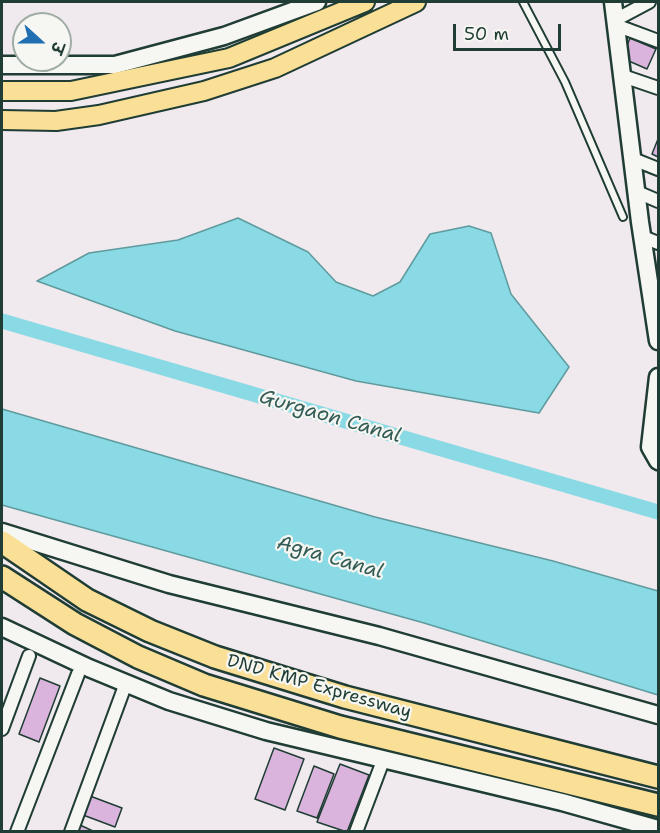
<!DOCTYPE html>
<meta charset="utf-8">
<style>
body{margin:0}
#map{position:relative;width:660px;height:833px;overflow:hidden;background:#f0e9ee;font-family:"Shantell Sans","Playpen Sans Deva",sans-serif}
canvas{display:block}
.frame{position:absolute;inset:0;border:3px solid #1f3d34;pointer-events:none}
.north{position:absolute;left:12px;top:12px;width:60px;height:60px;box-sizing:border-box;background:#f6f6f2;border:2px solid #a0aca6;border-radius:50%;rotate:111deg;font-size:16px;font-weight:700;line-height:24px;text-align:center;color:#1f3d34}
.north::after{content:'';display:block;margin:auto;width:21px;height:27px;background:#1f6fb2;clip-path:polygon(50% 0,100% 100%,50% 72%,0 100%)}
.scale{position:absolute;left:453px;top:24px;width:108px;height:27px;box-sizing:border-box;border:3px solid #1f3d34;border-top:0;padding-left:8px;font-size:18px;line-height:21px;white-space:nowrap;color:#1f3d34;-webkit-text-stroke:4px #f6f6f2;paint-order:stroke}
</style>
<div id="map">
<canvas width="660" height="833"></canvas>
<div class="frame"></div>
<div class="north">उ</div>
<div class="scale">50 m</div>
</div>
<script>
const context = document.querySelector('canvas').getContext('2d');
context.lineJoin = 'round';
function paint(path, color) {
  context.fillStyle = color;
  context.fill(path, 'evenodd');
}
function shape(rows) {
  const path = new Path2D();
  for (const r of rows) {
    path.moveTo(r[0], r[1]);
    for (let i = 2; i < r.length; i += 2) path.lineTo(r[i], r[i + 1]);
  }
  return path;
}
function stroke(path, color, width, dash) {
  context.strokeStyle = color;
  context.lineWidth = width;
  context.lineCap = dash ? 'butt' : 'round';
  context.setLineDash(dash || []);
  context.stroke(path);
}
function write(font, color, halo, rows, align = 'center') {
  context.font = font + ' "Shantell Sans",sans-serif';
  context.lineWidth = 4.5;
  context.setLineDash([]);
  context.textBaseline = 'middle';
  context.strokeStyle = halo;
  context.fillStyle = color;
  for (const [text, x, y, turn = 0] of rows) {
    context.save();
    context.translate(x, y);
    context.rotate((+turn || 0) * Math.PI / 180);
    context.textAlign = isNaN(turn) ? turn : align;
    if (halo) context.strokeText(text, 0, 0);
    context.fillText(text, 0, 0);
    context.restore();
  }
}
const water = shape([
 [238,218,308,252,336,282,373,296,400,282,430,234,469,226,491,233,511,294,569,367,539,413,356,381,175,331,37,281,89,253,178,240,238,218],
 [2,409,375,517,553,561,658,591,658,695,424,623,2,505,2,409]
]);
paint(water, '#89dae4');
stroke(water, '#5f9b9e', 1.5);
stroke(shape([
 [2,321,658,512]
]), '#89dae4', 15);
const building = shape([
 [630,38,656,49,647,69,622,58,630,38],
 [658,139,658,157,652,154,658,139],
 [40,678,60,686,39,742,19,734,40,678],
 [274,748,304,759,285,810,255,799,274,748],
 [340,764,369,775,347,832,317,822,340,764],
 [314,766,334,774,317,818,297,811,314,766],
 [90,796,122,808,115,827,83,815,90,796],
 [80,825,95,832,77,832,80,825]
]);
paint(building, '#dab4dc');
stroke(building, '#1f3d34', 1.5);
const lane = shape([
 [523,2,565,82,623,217]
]);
const street = shape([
 [617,19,649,2],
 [618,26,658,41],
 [623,76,658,88],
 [633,159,658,169],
 [637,192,658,201],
 [643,237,658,243],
 [2,729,29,656],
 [17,832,78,674],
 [71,832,126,683],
 [356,832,384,758]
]);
const secondary = shape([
 [613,2,640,222,658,341],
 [2,65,115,65,224,36,317,2],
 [658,377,650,447,658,461],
 [2,532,169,584,379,636,658,715],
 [2,627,89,668,169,701,266,731,562,802,658,829]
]);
const primary = shape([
 [2,91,71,91,229,58,365,2],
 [2,120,56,121,99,115,204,91,275,68,416,2]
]);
const highway = shape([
 [2,542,87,600,150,631,215,657,345,697,658,777],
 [2,577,75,624,138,657,204,685,340,727,658,805]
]);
stroke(lane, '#1f3d34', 10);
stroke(street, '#1f3d34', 16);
stroke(secondary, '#1f3d34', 21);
stroke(primary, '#1f3d34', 22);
stroke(highway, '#1f3d34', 26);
stroke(lane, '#f6f6f2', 6);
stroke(street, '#f6f6f2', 12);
stroke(secondary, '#f6f6f2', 16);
stroke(primary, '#fadf96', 18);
stroke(highway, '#fadf96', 21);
write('18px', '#1f3d34', '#f6f6f2', [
 ["DND KMP Expressway",319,687,16]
]);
write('italic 20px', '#345c57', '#f6f6f2', [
 ["Gurgaon Canal",330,417,16],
 ["Agra Canal",330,558,16]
]);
</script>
